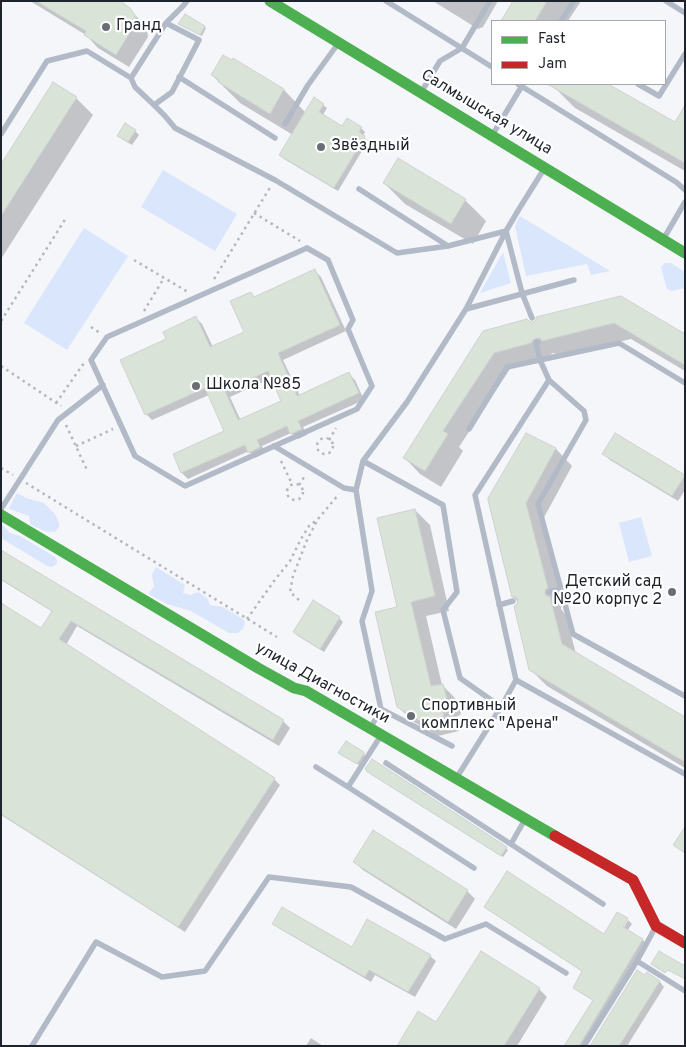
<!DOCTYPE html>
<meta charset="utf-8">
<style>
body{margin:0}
#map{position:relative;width:686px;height:1047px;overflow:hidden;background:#f4f6fa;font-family:Overpass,sans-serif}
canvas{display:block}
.frame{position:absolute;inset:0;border:2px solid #1f242c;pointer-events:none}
.legend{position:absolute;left:491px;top:20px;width:175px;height:65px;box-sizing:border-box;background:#fff;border:1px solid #a5a7ab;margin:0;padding:6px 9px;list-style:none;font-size:15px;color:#1f242c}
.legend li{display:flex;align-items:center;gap:10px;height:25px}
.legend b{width:25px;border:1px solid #a5a7ab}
</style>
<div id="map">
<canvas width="686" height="1047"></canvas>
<div class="frame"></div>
<ul class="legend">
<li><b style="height:6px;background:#4caf50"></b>Fast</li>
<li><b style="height:6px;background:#c62828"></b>Jam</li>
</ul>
</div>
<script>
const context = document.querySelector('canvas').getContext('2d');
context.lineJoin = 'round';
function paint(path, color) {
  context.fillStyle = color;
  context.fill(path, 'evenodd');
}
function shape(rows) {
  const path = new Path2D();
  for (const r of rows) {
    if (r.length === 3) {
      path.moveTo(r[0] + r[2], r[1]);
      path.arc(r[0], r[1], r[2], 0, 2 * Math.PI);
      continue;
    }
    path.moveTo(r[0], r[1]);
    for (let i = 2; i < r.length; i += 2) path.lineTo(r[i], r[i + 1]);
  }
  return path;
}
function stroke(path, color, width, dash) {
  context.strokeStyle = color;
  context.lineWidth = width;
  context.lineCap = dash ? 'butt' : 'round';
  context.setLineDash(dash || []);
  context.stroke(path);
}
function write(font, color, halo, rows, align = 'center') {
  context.font = font + ' Overpass,sans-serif';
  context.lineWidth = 4.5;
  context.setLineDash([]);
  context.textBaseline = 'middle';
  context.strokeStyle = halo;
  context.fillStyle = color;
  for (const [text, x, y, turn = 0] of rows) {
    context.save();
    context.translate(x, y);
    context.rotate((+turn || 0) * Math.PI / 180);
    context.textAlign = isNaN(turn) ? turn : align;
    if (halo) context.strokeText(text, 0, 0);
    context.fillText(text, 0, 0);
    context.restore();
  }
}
paint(shape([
 [163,170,237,214,215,251,141,207],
 [520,216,610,271,591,275,587,264,526,276,515,226],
 [84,228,128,256,67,350,24,323],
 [503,252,511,283,480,293],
 [665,263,671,263,685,272,685,288,672,291,667,289,661,267],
 [17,493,26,498,44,503,55,514,59,523,59,527,55,532,45,531,33,526,30,524,29,516,9,509,10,506],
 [641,517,652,556,629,562,619,523],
 [1,523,10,533,20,536,55,557,57,560,57,564,52,567,47,566,1,538],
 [156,567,185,585,183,593,191,595,198,592,207,598,210,605,223,607,244,620,245,623,243,629,238,633,229,633,191,611,167,604,150,595,149,592,154,587,152,576,153,572]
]), '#dae6fc');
paint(shape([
 [30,1,117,1,129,9,142,22,147,29,148,37,129,67,98,48,86,35],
 [433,1,498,1,483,27,478,29],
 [514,1,581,1,568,21,502,21],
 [185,16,206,28,202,36,181,25],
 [233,60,284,90,306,113,323,105,327,108,323,115,343,127,347,119,361,128,365,132,363,136,368,141,338,191,284,159,280,155,293,135,240,103,212,75,232,62],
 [556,84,606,84,675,124,685,107,685,171,575,108,554,87],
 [76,98,93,115,1,259,1,166],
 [135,131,139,135,132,145,122,139,118,135],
 [398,160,465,200,486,221,473,244,405,204,384,183],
 [315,271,321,277,346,331,283,360,300,396,349,374,355,380,364,400,303,427,307,435,298,439,291,433,262,446,265,453,255,458,249,451,188,479,182,473,174,455,226,432,209,395,152,420,146,414,168,340,196,318,202,324,213,347,246,333,251,293,255,298],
 [272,378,283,401,241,421,230,397],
 [621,298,685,336,685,371,631,339,560,356,557,354,553,353,549,356,510,369,459,447,463,451,441,487,420,474,404,457,483,332,530,323],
 [527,434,556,449,572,466,542,521,564,605,561,607,561,609,566,615,576,654,685,718,685,768,547,686,530,669,518,605,518,602,513,596],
 [604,454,684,476,685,477,685,490,678,501,610,460],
 [415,510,430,525,449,611,426,616,442,685,458,701,461,714,455,718,459,731,438,736,414,722,398,707,398,608],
 [1,551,283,721,290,728,279,746,77,626,66,645,274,779,280,785,185,932,1,815,1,604,42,630,53,612,1,580],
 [339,618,343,622,324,652,298,636,294,632],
 [363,753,365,756,359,765,341,754],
 [369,773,506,848,508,850,503,857],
 [354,862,467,891,475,899,456,929,363,870],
 [485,907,604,936,621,933,628,920,632,924,627,931,643,940,647,945,586,1046,566,1046,594,1001,579,992,574,987,583,972,490,911],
 [274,924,352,949,430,956,436,961,415,997,375,975,371,982,280,929],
 [647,974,660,982,664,987,627,1046,591,1046],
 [539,989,547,997,517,1046,398,1046,437,1024],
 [311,1038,323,1046,306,1046]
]), '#0003');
const building = shape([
 [36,1,120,1,130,8,135,15,136,23,116,55,84,35,86,31,36,1],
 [513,1,547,1,535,21,501,21,513,1],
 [185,14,205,26,200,35,178,24,185,14],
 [223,55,232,60,233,58,284,89,270,114,218,82,219,80,211,75,223,55],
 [53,82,77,97,1,216,1,164,53,82],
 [547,84,608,84,675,122,685,105,685,163,547,84],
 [314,97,324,104,319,112,342,126,347,118,362,127,359,132,365,136,334,188,279,155,314,97],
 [125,123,136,130,128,142,117,136,125,123],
 [398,158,466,199,451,224,383,183,398,158],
 [315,269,340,325,278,353,297,396,349,372,359,393,298,421,302,429,290,434,287,426,257,440,260,447,248,453,245,445,181,473,173,454,224,431,205,388,145,415,120,360,166,339,163,332,196,316,210,347,244,332,230,301,251,292,254,297,315,269],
 [268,371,281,401,238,420,225,391,268,371],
 [621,296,685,334,685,365,614,323,542,341,540,338,536,338,533,340,531,343,494,353,443,431,448,434,425,471,403,458,483,331,527,319,530,322,533,322,536,320,536,317,621,296],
 [526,433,556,448,526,503,548,588,545,590,545,594,547,596,550,597,562,644,685,717,685,762,529,670,514,606,517,604,518,600,516,597,512,597,488,500,488,498,526,433],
 [615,433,685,475,672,496,602,454,615,433],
 [415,509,435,596,411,602,431,686,443,684,447,699,440,703,444,716,422,722,397,707,375,612,397,607,377,518,415,509],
 [1,550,284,720,273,740,71,621,59,639,275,778,178,927,1,814,1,603,41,628,52,611,1,579,1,550],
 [313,600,340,617,320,649,293,632,313,600],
 [346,741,364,752,364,754,357,764,338,753,346,741],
 [372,759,507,847,501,856,366,771,367,770,365,769,372,759],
 [685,827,685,853,673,845,685,827],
 [373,830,468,890,448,922,353,862,373,830],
 [507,871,604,934,617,912,628,918,623,927,643,939,579,1046,564,1046,593,1000,573,988,582,971,484,907,507,871],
 [282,907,352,947,367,919,431,955,408,992,369,970,365,977,272,924,282,907],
 [481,951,540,988,504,1046,397,1046,418,1011,436,1022,481,951],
 [659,951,685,966,685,979,668,970,665,973,651,964,659,951],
 [637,970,645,975,647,972,660,981,619,1046,590,1046,637,970]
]);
paint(building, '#dae3d7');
stroke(building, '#cfd2d0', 1);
stroke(shape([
 [254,213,300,241],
 [134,260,188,292],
 [214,279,271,186],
 [144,311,164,278],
 [1,321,66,218],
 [91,327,100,333],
 [1,366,61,406],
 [56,403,84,363],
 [66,425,87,470],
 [325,446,8],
 [329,440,336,428],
 [76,446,113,429],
 [281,461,292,484],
 [1,468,13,475],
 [26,483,277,637],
 [295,492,8],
 [299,485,306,474],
 [299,600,290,592,293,576,307,540,317,521],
 [247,619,274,581,290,561,301,539,309,526,318,519,339,494]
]), '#b3b7c0', 2.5, [2.5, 4]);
stroke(shape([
 [386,1,492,67],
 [666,1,685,13],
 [561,21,574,1],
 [179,77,275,138],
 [131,78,166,23,183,6,187,1],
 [518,84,676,182,685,190],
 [638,84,659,96,685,54],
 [422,91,440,61,462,48,490,1],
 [154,105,165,116,175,128,275,180,397,253,448,246,506,231],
 [285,124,308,85,337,45],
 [1,134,47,61,87,51,131,78,135,87,154,105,172,92,199,40,166,23],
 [493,134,523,84],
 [359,189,448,246],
 [664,238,685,202],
 [307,248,328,260,353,320,348,329,372,386,357,409,185,486,135,456,91,360,107,337,307,248],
 [466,309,506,231],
 [532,318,522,293,506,231,519,209,544,169],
 [538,342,536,343,540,360,549,380,475,495,516,680,685,774],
 [549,380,584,411,586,420,538,504,573,634,685,696],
 [469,429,507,367,619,343,685,383],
 [274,446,344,488,356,490],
 [363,461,443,505,457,592,443,610,460,678,501,707,516,680],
 [1,509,58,420,103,385],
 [549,592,561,589],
 [499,605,513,601],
 [381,709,452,746],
 [371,727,381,709,362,621,372,591,356,490,363,461,407,402,466,309,574,280],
 [380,737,348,787,474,868],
 [386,763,603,904],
 [316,767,348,787],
 [457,777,501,707],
 [511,844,524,821],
 [637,961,685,991],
 [32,1046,96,942,162,977,205,971,269,877,351,887,445,939,486,924,566,973],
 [584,1046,637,961,655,928]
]), '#b3bac7', 5.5);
stroke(shape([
 [270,1,685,253],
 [1,515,258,668,294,688,306,691,555,836]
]), '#4caf50', 11);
stroke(shape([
 [555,836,633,880,656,926,685,943]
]), '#c62828', 11);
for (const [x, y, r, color] of [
 [106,27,5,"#6a6e74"],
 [321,147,5,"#6a6e74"],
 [196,386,5,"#6a6e74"],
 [672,592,5,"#6a6e74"],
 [411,716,5,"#6a6e74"]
]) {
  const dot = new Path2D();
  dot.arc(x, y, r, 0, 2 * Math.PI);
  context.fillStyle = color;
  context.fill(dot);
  stroke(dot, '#fff', 2);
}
write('16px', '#1f242c', '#fff', [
 ["Гранд",116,27],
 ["Звёздный",331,147],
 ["Школа №85",206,386],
 ["Детский сад",662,583,"right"],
 ["№20 корпус 2",662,601,"right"],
 ["Спортивный",421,707],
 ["комплекс \"Арена\"",421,725]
], 'left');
write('16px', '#1f242c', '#fff', [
 ["Салмышская улица",486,113,31],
 ["улица Диагностики",322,684,29]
]);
</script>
